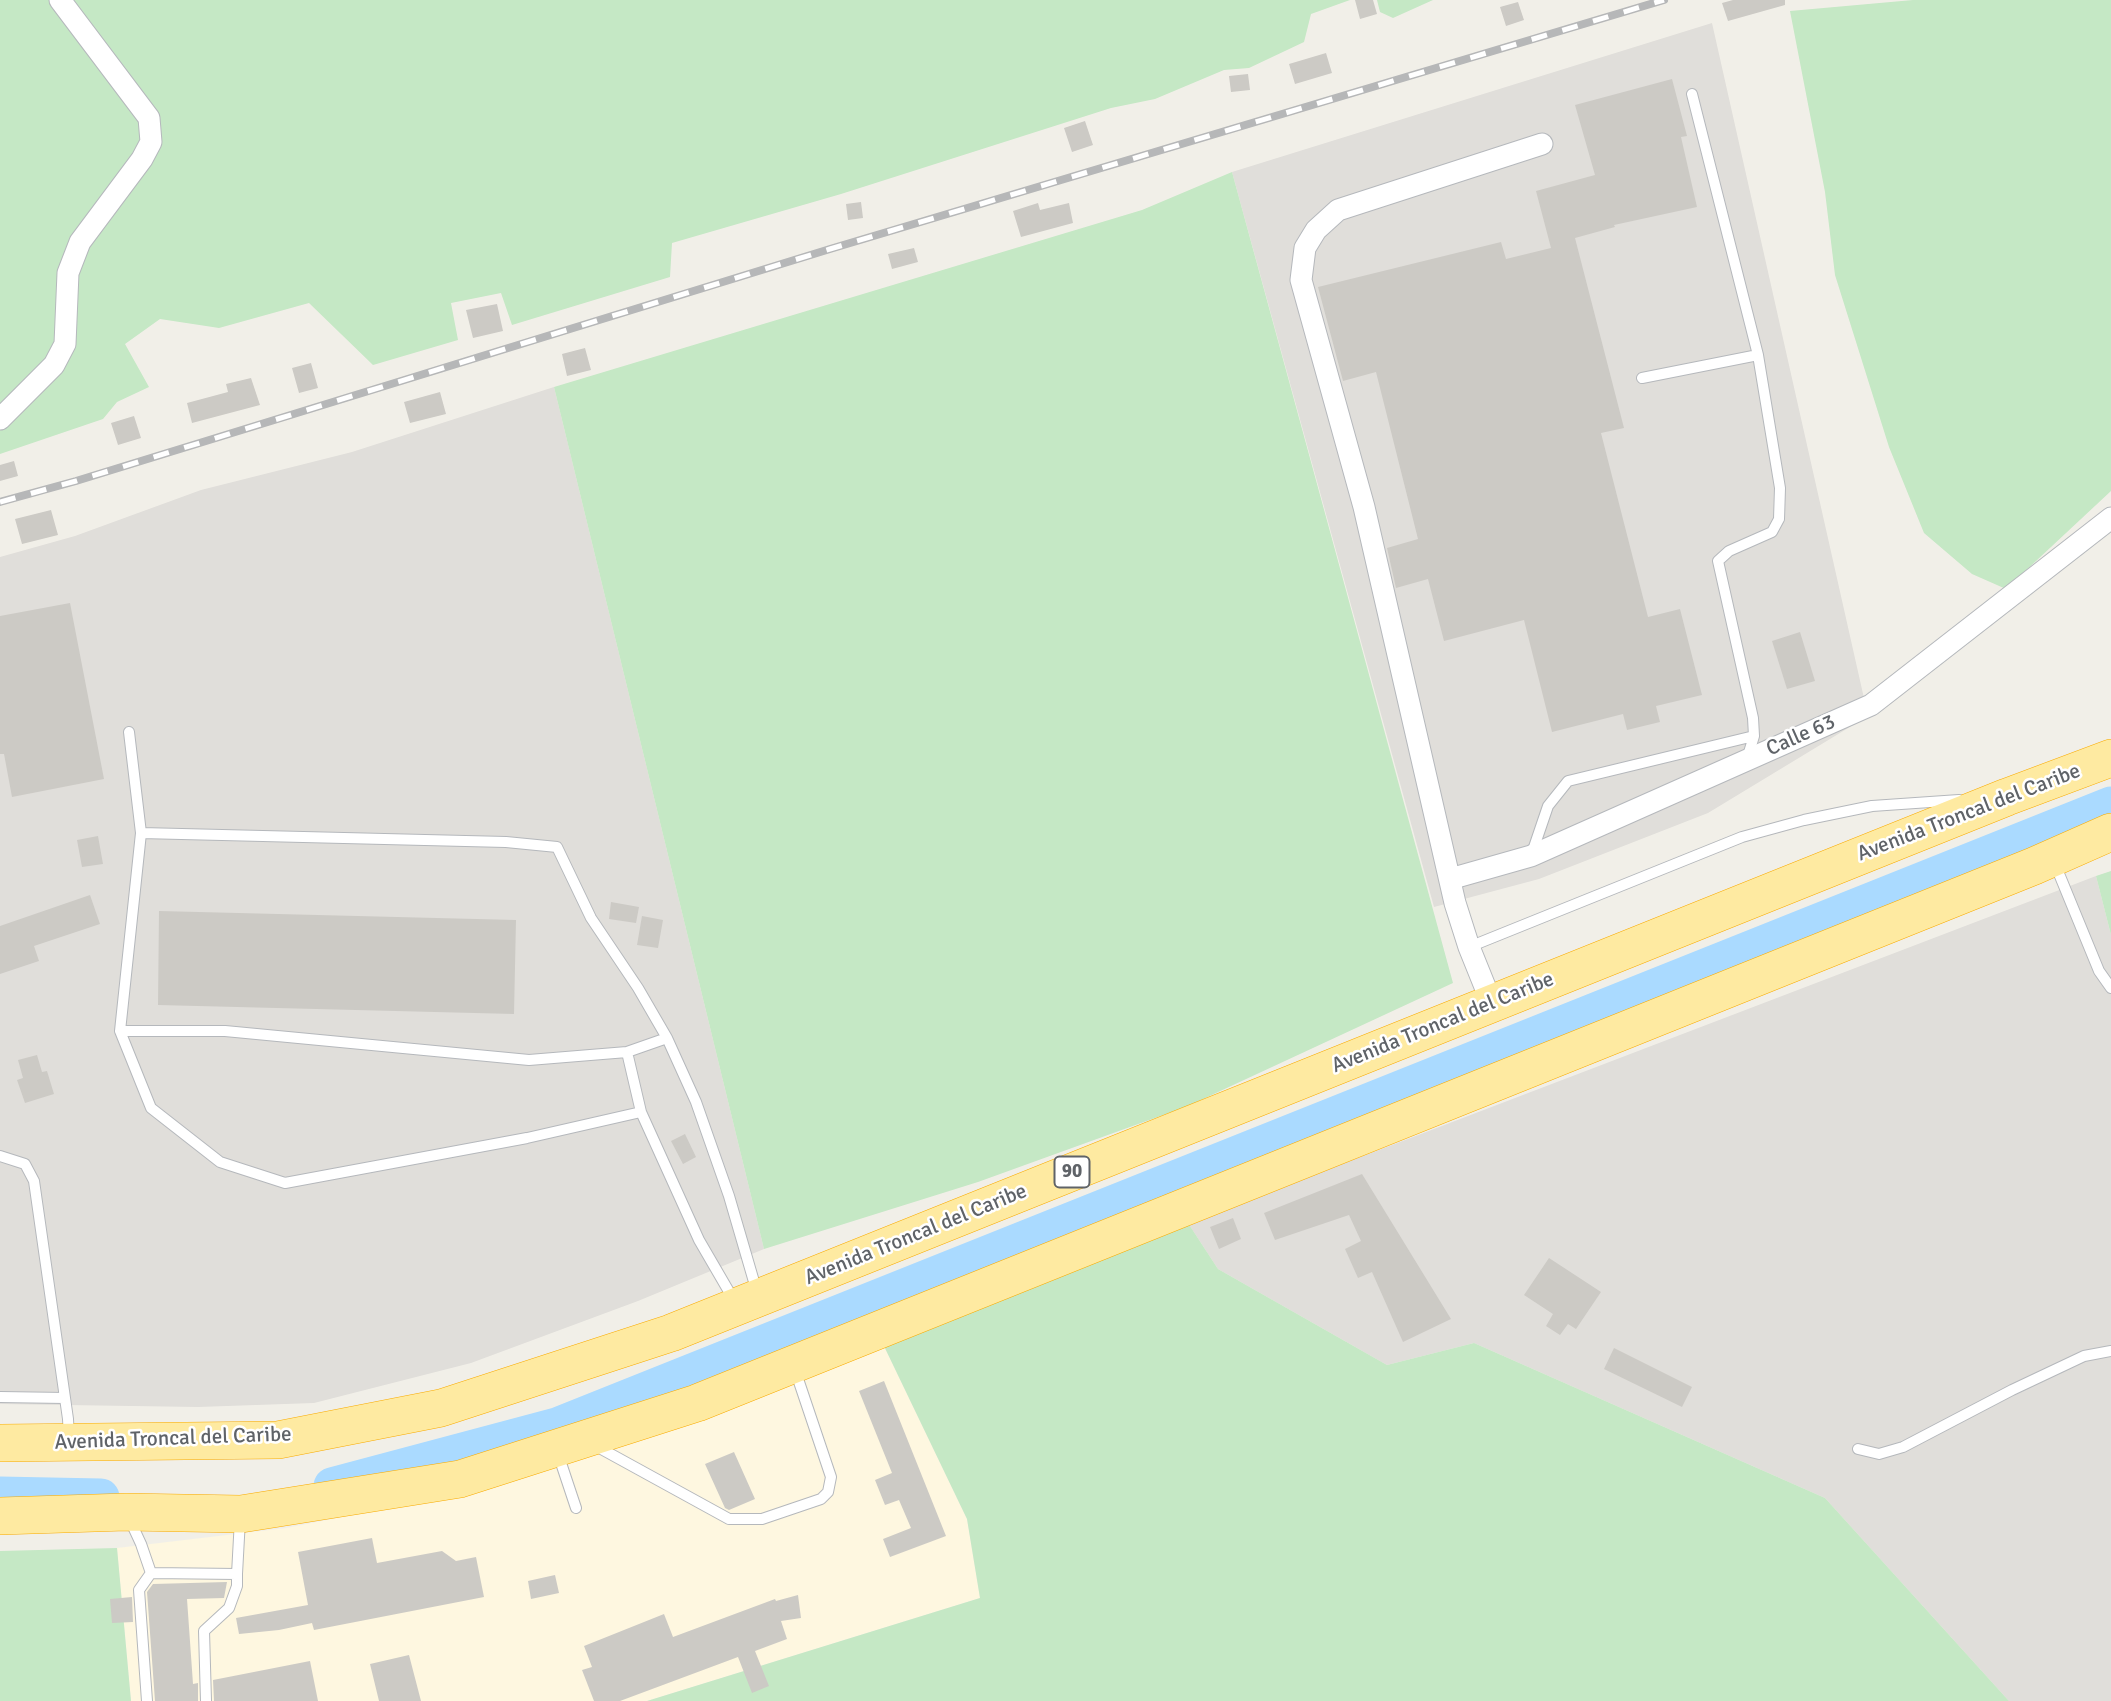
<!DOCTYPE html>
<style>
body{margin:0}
canvas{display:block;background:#f1efe8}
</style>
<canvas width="2111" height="1701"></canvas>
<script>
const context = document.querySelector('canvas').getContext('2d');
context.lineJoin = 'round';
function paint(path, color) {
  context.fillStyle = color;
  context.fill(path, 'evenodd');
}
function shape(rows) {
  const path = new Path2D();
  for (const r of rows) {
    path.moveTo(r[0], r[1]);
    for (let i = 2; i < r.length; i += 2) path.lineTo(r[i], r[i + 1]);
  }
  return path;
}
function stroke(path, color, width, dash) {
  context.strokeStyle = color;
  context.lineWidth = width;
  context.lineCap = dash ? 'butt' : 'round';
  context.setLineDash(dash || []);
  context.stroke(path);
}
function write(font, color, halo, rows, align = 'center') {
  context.font = font + ' Signika,sans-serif';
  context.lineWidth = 5;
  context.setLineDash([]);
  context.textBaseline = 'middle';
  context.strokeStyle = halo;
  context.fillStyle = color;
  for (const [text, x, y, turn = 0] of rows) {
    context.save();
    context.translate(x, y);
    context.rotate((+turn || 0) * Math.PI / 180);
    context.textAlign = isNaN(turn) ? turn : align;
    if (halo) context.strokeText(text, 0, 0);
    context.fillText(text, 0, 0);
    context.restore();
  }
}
paint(shape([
 [883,1344,967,1519,980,1598,647,1701,131,1701,117,1548,286,1528,483,1489]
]), '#fef7e0');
paint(shape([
 [1712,23,1868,716,1708,813,1539,879,1434,907,1232,172],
 [554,387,764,1249,638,1301,471,1363,314,1403,198,1407,0,1404,0,557,75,536,201,490,352,452],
 [2096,876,2111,935,2111,1701,2009,1701,1825,1498,1474,1343,1387,1365,1218,1269,1188,1223]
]), '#e0deda');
paint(shape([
 [0,0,1350,0,1311,14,1304,42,1249,68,1224,70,1155,99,1111,108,841,194,672,243,670,277,512,325,501,293,451,303,458,340,373,365,309,303,219,328,160,319,125,344,149,387,117,402,103,419,0,454],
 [1377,0,1433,0,1393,18,1380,12],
 [1913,0,2111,0,2111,491,2006,589,1972,574,1924,533,1889,447,1835,275,1825,192,1790,11],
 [1232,172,1453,983,1188,1106,978,1182,764,1249,554,387,1142,210],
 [2111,871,2111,935,2096,876],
 [1188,1223,1218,1269,1387,1365,1474,1343,1825,1498,2009,1701,647,1701,980,1598,967,1519,883,1344],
 [117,1548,131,1701,0,1701,0,1551]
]), '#c5e8c5');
stroke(shape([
 [332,1486,557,1426,2111,805],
 [0,1495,101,1497]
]), '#aadaff', 37);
paint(shape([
 [1355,0,1373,0,1377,14,1360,19],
 [1733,0,1785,0,1785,5,1728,21,1722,3],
 [1518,2,1524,20,1506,26,1500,7],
 [1326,53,1332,73,1295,84,1289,64],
 [1248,74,1250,90,1231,92,1229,76],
 [1672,79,1687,136,1681,137,1697,207,1614,225,1615,227,1575,238,1624,428,1601,433,1648,617,1680,609,1702,695,1656,706,1660,722,1627,730,1623,714,1552,732,1524,620,1444,641,1428,579,1396,588,1387,548,1418,539,1376,372,1343,381,1318,287,1501,242,1506,259,1551,248,1536,191,1595,175,1575,105],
 [1085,121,1093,145,1072,152,1064,128],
 [861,202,863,218,848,220,846,204],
 [1038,203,1040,210,1069,203,1073,223,1021,237,1013,211],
 [914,248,918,262,892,269,888,254],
 [497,304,503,331,473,338,466,310],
 [585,348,591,370,567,376,562,354],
 [311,363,318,388,299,393,292,368],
 [251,378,260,405,192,423,187,403,228,392,226,384],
 [440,392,446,414,410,423,404,402],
 [134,416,141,438,118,445,111,423],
 [14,461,18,476,0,481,0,465],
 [51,510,58,535,22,544,15,519],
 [70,603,104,779,12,797,4,754,0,754,0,616],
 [1800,632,1815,681,1787,689,1772,641],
 [98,836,103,864,82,867,77,840],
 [90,895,100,924,34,946,39,961,0,974,0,926],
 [611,902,639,907,636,923,609,919],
 [159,911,516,920,514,1014,158,1005],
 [642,916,663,920,658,948,637,945],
 [37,1055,42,1072,47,1071,54,1094,25,1103,17,1080,23,1078,18,1060],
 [685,1134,696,1157,683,1164,671,1141],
 [1362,1174,1451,1319,1403,1342,1372,1272,1358,1278,1345,1249,1361,1241,1349,1215,1275,1240,1264,1213],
 [1233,1218,1241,1239,1219,1249,1210,1227],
 [1549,1258,1601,1292,1576,1329,1568,1324,1560,1335,1546,1326,1553,1314,1524,1295],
 [1614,1348,1692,1387,1682,1407,1604,1369],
 [884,1381,946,1536,890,1557,883,1539,911,1528,899,1500,885,1505,875,1480,892,1473,859,1391],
 [734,1452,755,1499,729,1510,725,1508,705,1464],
 [372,1538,377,1563,442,1551,456,1561,476,1557,484,1597,314,1630,312,1623,279,1630,239,1634,236,1618,308,1605,298,1552],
 [555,1575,559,1593,531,1599,528,1581],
 [227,1582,224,1598,187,1599,193,1684,198,1683,198,1701,155,1701,147,1592,153,1584],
 [798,1595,801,1618,781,1621,787,1639,755,1651,769,1686,752,1693,738,1657,620,1701,594,1701,582,1670,592,1667,584,1646,664,1614,673,1637,775,1599,776,1601],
 [132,1597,133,1622,112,1623,110,1599],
 [409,1655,421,1701,379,1701,370,1664],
 [310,1661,318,1701,214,1701,213,1680]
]), '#cccac5');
const service = shape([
 [1692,94,1758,355,1780,488,1779,519,1772,532,1729,551,1718,561,1753,718,1754,736,1747,759],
 [1642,378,1758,355],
 [141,833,506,842,557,847,591,918,638,988,667,1038,696,1102,729,1196,757,1292],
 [1532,853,1548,806,1568,781,1754,736],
 [2055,864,2099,971,2111,988],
 [1469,947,1742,837,1804,820,1872,806,1959,800],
 [120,1031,141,833,129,732],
 [627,1052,641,1112,699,1240,735,1302],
 [641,1112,527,1138,285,1183,220,1162,151,1108,120,1031,225,1031,529,1060,627,1052,667,1038],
 [0,1156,25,1164,34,1181,68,1419,69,1438],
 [0,1397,65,1398],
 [596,1446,729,1519,762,1519,821,1499,828,1492,831,1477,795,1370],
 [1858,1449,1879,1454,1903,1447,2012,1390,2084,1356,2111,1351],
 [558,1454,576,1508],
 [129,1518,141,1544,151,1573,237,1574,240,1519],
 [147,1701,139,1590,151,1573],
 [206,1701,204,1631,229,1608,237,1586,237,1574]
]);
const minor = shape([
 [0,419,54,365,65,344,68,273,80,242,142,159,151,142,149,118,60,0],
 [1450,879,1531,856,1871,705,2111,518],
 [1492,1004,1469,947,1455,903,1364,507,1301,280,1305,248,1316,230,1338,210,1542,144]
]);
const trunk = shape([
 [0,1443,278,1440,441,1408,671,1333,2007,797,2111,758],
 [0,1516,126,1512,241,1514,460,1479,697,1403,2034,866,2111,832]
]);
stroke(service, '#b5b8bc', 12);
stroke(minor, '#b5b8bc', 23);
stroke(trunk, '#f9ab00', 38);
stroke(service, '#fff', 10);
stroke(minor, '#fff', 21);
stroke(trunk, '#feeaa1', 37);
const rail = shape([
 [0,502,76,481,830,249,1664,0]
]);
stroke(rail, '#b6b7b8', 8);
stroke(rail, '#fff', 5, [16]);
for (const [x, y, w] of [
 [1072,1172,35]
]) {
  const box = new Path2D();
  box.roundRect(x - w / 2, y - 15.5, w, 31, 5);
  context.fillStyle = '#fff';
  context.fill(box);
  stroke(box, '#5f6368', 2);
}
write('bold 19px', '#5f6368', null, [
 ["90",1072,1172]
]);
write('21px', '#5f6368', '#fff', [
 ["Calle 63",1801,736,-24],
 ["Avenida Troncal del Caribe",1969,813,-21],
 ["Avenida Troncal del Caribe",1443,1023,-22],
 ["Avenida Troncal del Caribe",916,1235,-22],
 ["Avenida Troncal del Caribe",173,1439,-2]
]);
</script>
